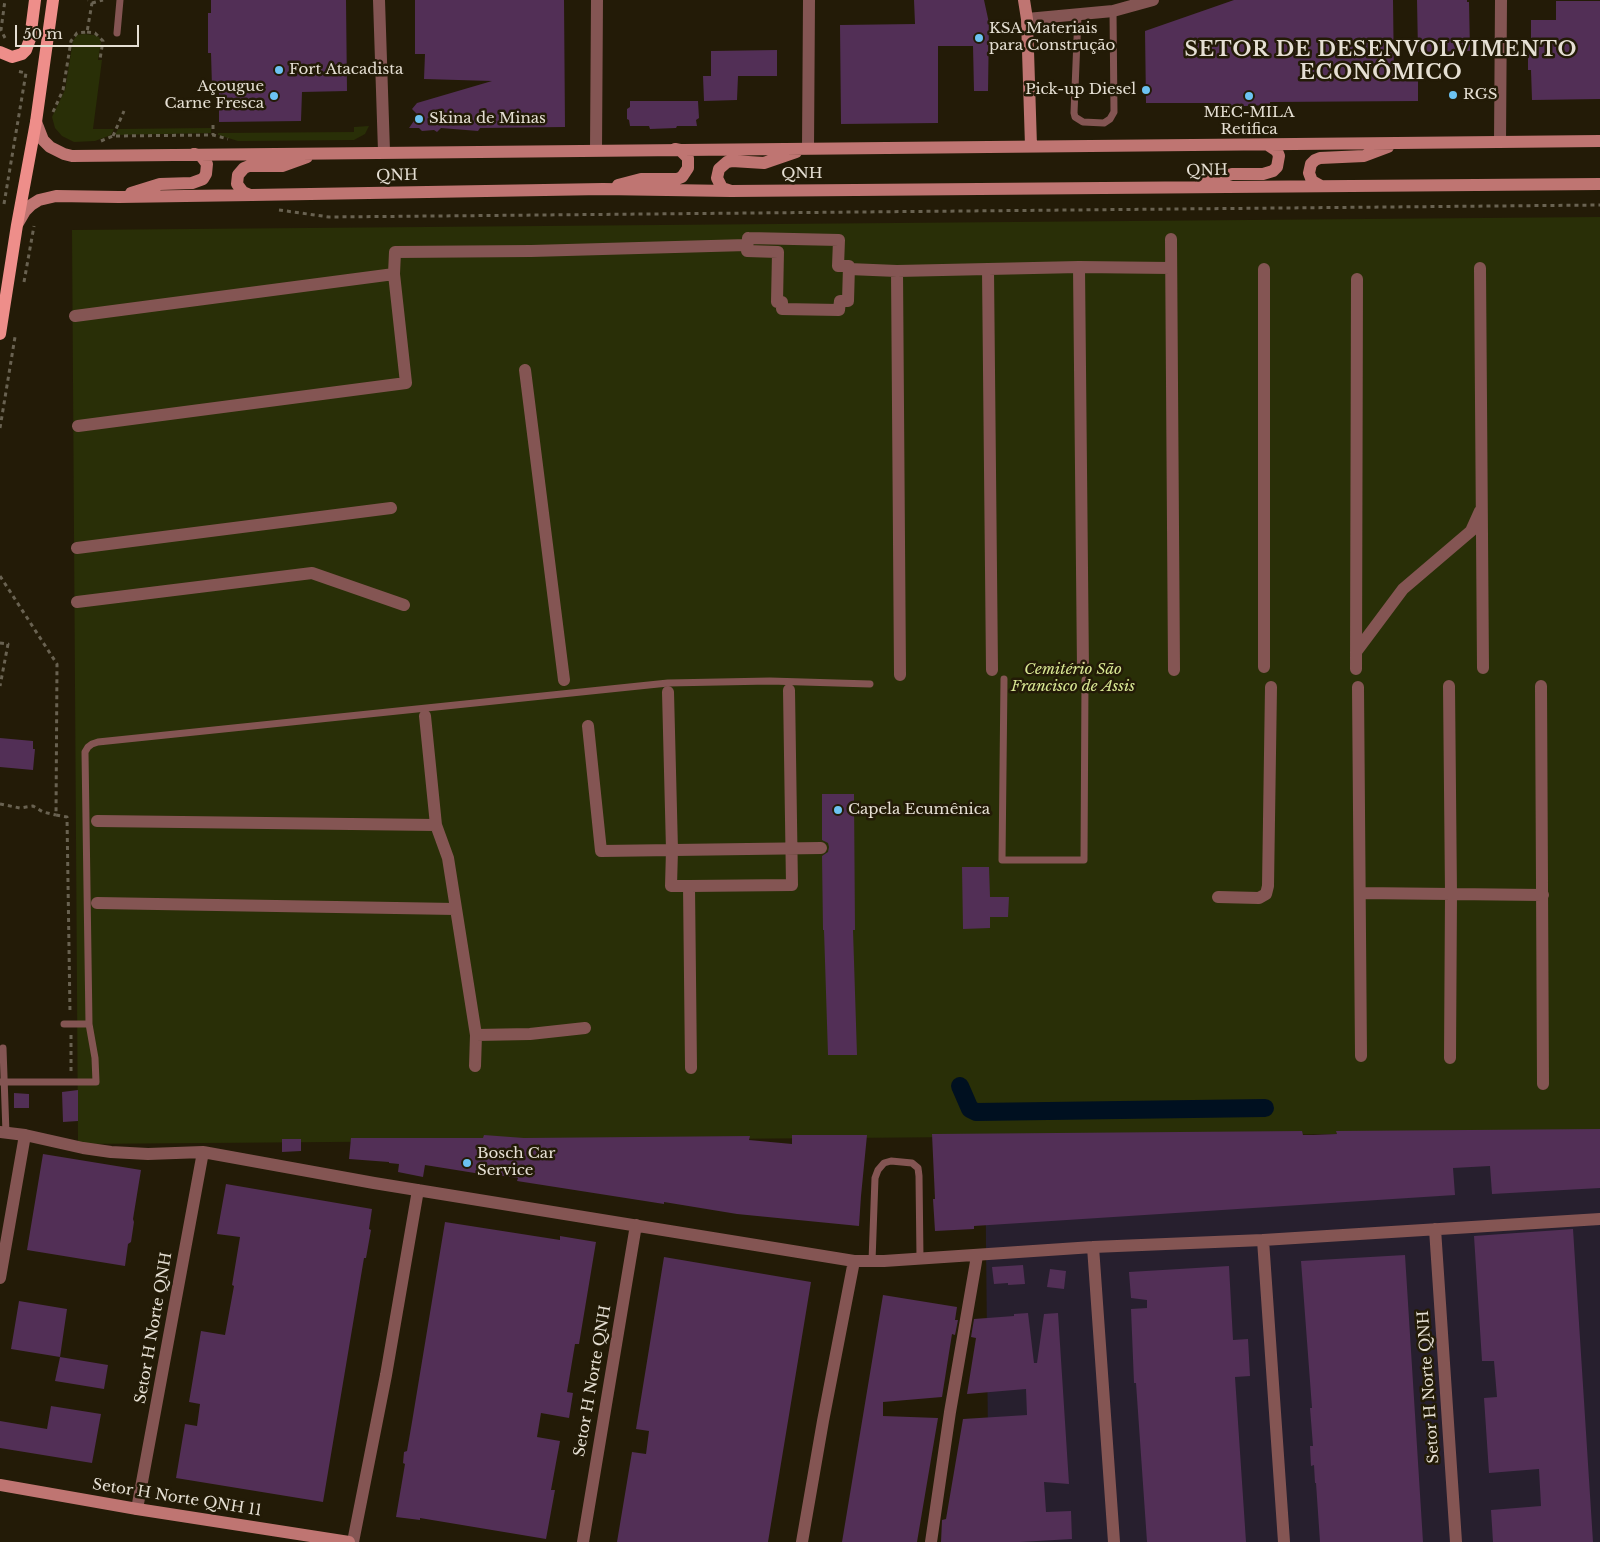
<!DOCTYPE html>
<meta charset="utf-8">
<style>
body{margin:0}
#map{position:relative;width:1600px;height:1542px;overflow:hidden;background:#231b07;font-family:"Libre Baskerville",serif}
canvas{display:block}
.scale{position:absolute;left:15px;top:25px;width:124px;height:22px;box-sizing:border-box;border:2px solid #e5dfd3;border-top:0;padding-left:6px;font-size:15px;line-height:18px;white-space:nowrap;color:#e5dfd3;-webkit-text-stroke:4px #231b07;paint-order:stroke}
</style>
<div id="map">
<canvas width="1600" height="1542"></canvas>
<div class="scale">50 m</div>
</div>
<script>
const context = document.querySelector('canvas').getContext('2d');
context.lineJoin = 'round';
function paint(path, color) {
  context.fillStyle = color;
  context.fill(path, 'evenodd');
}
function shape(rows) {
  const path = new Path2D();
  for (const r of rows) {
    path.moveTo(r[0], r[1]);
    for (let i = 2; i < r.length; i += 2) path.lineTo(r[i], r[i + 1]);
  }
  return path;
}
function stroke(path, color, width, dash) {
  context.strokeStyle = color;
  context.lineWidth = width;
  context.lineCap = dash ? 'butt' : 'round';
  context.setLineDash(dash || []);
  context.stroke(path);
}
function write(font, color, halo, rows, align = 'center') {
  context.font = font + ' "Libre Baskerville",serif';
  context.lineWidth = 5;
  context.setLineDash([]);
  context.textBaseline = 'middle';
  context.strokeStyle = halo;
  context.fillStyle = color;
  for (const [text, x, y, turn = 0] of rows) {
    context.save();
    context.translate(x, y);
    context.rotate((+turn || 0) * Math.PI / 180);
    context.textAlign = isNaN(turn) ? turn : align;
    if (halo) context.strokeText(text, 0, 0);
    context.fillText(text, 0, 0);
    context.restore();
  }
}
paint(shape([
 [985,1143,1600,1150,1600,1542,989,1542]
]), '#271f2e');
paint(shape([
 [84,34,94,35,99,37,101,42,98,60,102,60,93,129,114,129,111,135,95,141,74,142,62,136,55,128,52,117,65,90,73,41,77,35],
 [369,126,365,134,354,140,238,141,218,135,218,133,354,132,354,127],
 [211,128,211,133,115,135,118,129],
 [1600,217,1600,1132,78,1144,72,230]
]), '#292f07');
stroke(shape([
 [960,1086,970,1109,976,1112,1265,1108]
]), '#001020', 18);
paint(shape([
 [211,0,346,0,347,91,302,92,301,121,219,122,219,87,212,87,211,53,208,53,208,13,211,13],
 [415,0,564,0,565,127,480,128,478,131,441,128,437,132,434,130,422,131,419,128,409,128,418,115,412,109,417,103,492,81,424,79,425,54,415,54],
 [914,0,984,0,989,23,988,91,974,91,973,46,938,46,938,123,841,124,840,25,915,24],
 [1234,0,1393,0,1394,79,1418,78,1418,101,1270,102,1270,105,1246,106,1220,106,1220,103,1146,103,1145,31],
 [1417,0,1467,0,1467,2,1469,2,1470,51,1418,52],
 [1556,1,1600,1,1600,99,1532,100,1531,70,1528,70,1528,51,1531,51,1531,20,1556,20],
 [777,50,777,76,738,76,737,100,704,101,703,76,711,76,711,51],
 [630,101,698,101,699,118,696,120,697,126,677,126,676,128,650,129,649,126,630,126,629,120,627,119,627,109,630,107],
 [0,738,33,741,33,749,35,749,33,770,0,767],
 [822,794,854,794,855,930,853,930,857,1055,828,1055,824,930,823,930,822,856,828,852,829,847,828,843,822,840],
 [962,867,989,867,990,897,1009,897,1008,917,990,917,990,928,963,929],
 [78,1090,78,1121,63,1122,62,1092],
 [14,1093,29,1094,29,1108,14,1108],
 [1600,1129,1600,1188,1492,1194,1490,1166,1453,1168,1455,1195,974,1226,974,1229,935,1231,933,1199,935,1199,932,1134,1302,1131,1303,1135,1313,1135,1337,1134,1336,1131],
 [484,1135,524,1138,750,1136,749,1140,792,1144,792,1135,867,1135,861,1196,859,1226,737,1214,664,1202,664,1204,517,1181,518,1178,481,1173,481,1174,425,1165,423,1177,398,1172,399,1164,389,1163,389,1162,349,1159,351,1138,483,1138],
 [282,1139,301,1139,301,1151,282,1152],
 [43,1154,141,1170,133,1219,134,1222,131,1242,128,1244,125,1266,27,1250],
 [226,1184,372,1209,369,1229,371,1230,366,1258,364,1258,323,1502,176,1478,185,1424,197,1426,200,1404,189,1402,201,1331,225,1335,234,1286,232,1285,240,1237,217,1234],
 [445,1222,560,1240,560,1236,596,1242,579,1344,575,1344,567,1392,573,1393,569,1418,541,1413,537,1437,560,1441,551,1490,555,1490,546,1539,420,1518,420,1520,396,1517,405,1464,403,1463,404,1452,407,1451,412,1422],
 [1573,1229,1593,1542,1493,1542,1491,1510,1541,1506,1539,1469,1489,1473,1484,1398,1497,1397,1494,1361,1482,1361,1474,1236],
 [1405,1255,1423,1542,1320,1542,1316,1483,1315,1483,1314,1465,1311,1466,1310,1446,1313,1446,1310,1408,1312,1408,1301,1261],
 [664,1257,811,1282,768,1542,617,1542,632,1452,646,1454,649,1431,636,1429],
 [1023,1265,1025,1284,1008,1285,1008,1283,994,1284,992,1267],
 [1229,1266,1233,1340,1248,1339,1250,1376,1235,1377,1246,1542,1147,1542,1136,1383,1134,1383,1131,1309,1147,1308,1147,1300,1131,1298,1129,1272],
 [1050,1269,1066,1271,1064,1289,1047,1287],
 [883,1295,957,1307,955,1320,958,1320,955,1335,952,1334,942,1397,883,1402,883,1416,938,1418,917,1542,842,1542],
 [19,1301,67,1309,60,1357,11,1349],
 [1028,1313,1034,1363,1037,1363,1044,1314,1058,1313,1069,1484,1044,1482,1046,1512,1071,1511,1072,1539,1020,1542,941,1542,942,1520,946,1519,963,1419,1027,1415,1026,1389,967,1394,976,1338,971,1337,974,1319,1014,1316,1014,1314],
 [60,1357,108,1365,104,1389,55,1381],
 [51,1406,101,1414,92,1463,0,1448,0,1421,47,1429]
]), '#522f56');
stroke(shape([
 [92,3,103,0],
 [87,32,95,33,103,41,100,59],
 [5,38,1,30,5,0],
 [53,112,63,90,71,41,77,33,87,32,92,3,88,0],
 [213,125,213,135],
 [113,136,124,111],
 [101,141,113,136,213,135,228,139],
 [4,204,26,73,16,71],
 [279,210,329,217,1600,205],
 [24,282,34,226],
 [0,428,15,337],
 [0,576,57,664,56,815,67,817,70,1013],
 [0,643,8,644,0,686],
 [0,804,20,808,33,806,43,812,56,815],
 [71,1035,71,1071]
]), '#696251', 3, [4, 4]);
stroke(shape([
 [1078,15,1074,113,1075,117,1083,122,1104,123,1110,119,1114,112,1113,11],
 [117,33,120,0],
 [1004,679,1002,860,1084,860,1085,680],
 [64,1024,89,1024],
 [3,1048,6,1133],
 [0,1082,96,1082,95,1058,89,1024,85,752,88,747,92,744,98,742,668,683,770,681,870,684],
 [872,1261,875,1178,878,1170,884,1163,891,1161,912,1163,918,1168,919,1176,920,1258]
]), '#845553', 7);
stroke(shape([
 [379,0,384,151],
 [1027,19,1113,11,1153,0],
 [1500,142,1501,0],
 [808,148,809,0],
 [596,150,597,0],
 [748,238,839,240,838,266,849,266,848,301,840,301,839,310,782,309,782,302,777,302,778,252,747,251,748,238],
 [1171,239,1174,670],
 [1079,267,1083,670],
 [1480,268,1483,668],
 [849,269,897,271,1079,267,1171,268],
 [1264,269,1264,667],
 [988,270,992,670],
 [897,271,900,675],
 [75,316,394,274],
 [525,370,564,680],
 [78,426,406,383,394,274,395,252,531,251,747,245],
 [77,548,391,508],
 [77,602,312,573,404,605],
 [1356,652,1403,589,1471,531,1480,511],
 [1356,669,1357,279],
 [1449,686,1451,894,1450,1058],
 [1541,686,1543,1084],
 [1358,687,1361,1056],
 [668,692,672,850,671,886,689,886,691,1068],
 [425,716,436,825,448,858,476,1035,475,1066],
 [588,726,601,851,821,848],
 [97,821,436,825],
 [689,886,792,885,789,690],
 [1360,893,1543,895],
 [1218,897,1259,898,1266,894,1268,886,1271,687],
 [97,903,455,909],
 [476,1035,530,1034,585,1028],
 [0,1132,25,1135,83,1148,111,1152,148,1154,203,1152,374,1183,854,1261,884,1261,1093,1247,1263,1240,1600,1219],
 [1435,1229,1456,1542],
 [1263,1240,1284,1542],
 [1093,1247,1114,1542],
 [0,1278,25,1135],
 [137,1509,203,1152],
 [353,1542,386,1375,418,1190],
 [583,1542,636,1225],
 [802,1542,823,1421,854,1261],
 [931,1542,950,1412,977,1256]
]), '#845553', 12);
stroke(shape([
 [1024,0,1027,19,1031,146],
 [36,122,43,140,50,147,64,154,72,156,1600,141],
 [1202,183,1232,174,1263,174,1273,171,1277,167,1279,156,1277,151,1268,145],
 [618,185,641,179,677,179,682,177,688,168,688,158,680,150,675,149],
 [1321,186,1312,181,1309,173,1311,164,1315,160,1320,158,1364,156,1388,147],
 [731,191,722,188,717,178,719,169,727,162,732,161,764,163,796,152],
 [131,193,160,184,192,183,203,179,206,174,207,164,201,156,194,154],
 [250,195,243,192,237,184,238,175,244,168,249,166,282,166,307,157],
 [18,223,25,211,31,205,39,200,56,196,119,197,252,195,603,189,731,191,1600,184],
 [0,1485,137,1509,349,1542]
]), '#bf7572', 12);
stroke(shape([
 [0,52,12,57,22,54,26,50,30,39,35,0],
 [0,334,17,225,36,122,53,0]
]), '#ee8e8a', 12);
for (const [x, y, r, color] of [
 [979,38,5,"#6cc3f2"],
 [279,70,5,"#6cc3f2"],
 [1146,90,5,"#6cc3f2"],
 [1453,95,5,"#6cc3f2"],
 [274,96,5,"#6cc3f2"],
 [1249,96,5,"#6cc3f2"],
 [419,119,5,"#6cc3f2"],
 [838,810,5,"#6cc3f2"],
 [467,1163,5,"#6cc3f2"]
]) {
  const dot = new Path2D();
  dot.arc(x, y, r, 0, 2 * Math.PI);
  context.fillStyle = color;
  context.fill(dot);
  stroke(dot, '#231b07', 2);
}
write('15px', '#e5dfd3', '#231b07', [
 ["KSA Materiais",989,29],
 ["para Construção",989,46],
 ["Fort Atacadista",289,70],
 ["Açougue",264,87,"right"],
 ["Carne Fresca",264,104,"right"],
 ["Pick-up Diesel",1136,90,"right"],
 ["RGS",1463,95],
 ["MEC-MILA",1249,113,"center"],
 ["Retifica",1249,130,"center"],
 ["Skina de Minas",429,119],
 ["Capela Ecumênica",848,810],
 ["Bosch Car",477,1154],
 ["Service",477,1171]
], 'left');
write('15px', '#e5dfd3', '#231b07', [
 ["QNH",1207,171,-1],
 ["QNH",802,174],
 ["QNH",397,176,-1],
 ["Setor H Norte QNH",154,1328,-80],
 ["Setor H Norte QNH",593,1381,-80],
 ["Setor H Norte QNH",1429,1387,-94],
 ["Setor H Norte QNH 11",177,1498,9]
]);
write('italic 15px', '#d8e793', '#231b07', [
 ["Cemitério São",1073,670],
 ["Francisco de Assis",1073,687]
]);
context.letterSpacing = '1px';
write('bold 20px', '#e5dfd3', '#231b07', [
 ["SETOR DE DESENVOLVIMENTO",1381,50],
 ["ECONÔMICO",1381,73]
]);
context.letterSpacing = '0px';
</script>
